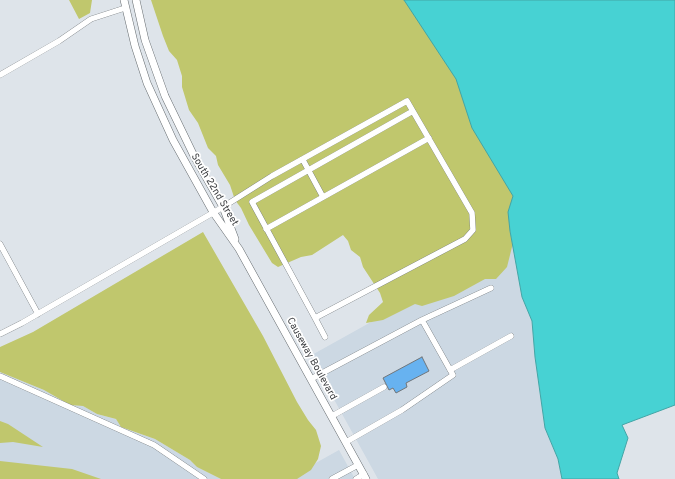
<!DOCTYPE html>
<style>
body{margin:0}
canvas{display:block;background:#dee4ea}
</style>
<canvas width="675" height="479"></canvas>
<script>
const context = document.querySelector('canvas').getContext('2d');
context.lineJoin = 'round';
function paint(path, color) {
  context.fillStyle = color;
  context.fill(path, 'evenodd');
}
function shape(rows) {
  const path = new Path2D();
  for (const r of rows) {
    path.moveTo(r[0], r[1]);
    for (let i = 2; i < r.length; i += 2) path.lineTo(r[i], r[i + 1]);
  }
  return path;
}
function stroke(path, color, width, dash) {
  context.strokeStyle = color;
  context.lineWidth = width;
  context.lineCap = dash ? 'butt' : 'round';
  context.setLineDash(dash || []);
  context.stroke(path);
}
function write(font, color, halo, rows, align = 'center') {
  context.font = font + ' Overpass,sans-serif';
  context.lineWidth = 3.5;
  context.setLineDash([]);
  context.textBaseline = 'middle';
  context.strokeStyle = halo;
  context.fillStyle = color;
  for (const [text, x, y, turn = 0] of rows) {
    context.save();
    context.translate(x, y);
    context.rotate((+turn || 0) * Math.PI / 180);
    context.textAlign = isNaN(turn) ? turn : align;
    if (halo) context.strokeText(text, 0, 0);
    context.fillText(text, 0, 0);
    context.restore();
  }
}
paint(shape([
 [513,243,522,297,532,321,535,357,545,428,558,459,562,479,378,479,310,356],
 [0,372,44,390,70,405,83,406,97,414,116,419,121,427,155,439,190,460,197,467,221,479,0,479],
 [339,450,355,479,287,479]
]), '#ccd8e3');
paint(shape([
 [69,0,92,0,90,13,79,19],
 [151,0,484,0,544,72,510,231,513,243,507,267,496,279,485,279,454,296,422,306,415,304,383,320,366,323,369,315,383,302,380,293,363,267,360,257,351,250,348,241,343,235,312,255,301,257,278,267,272,263,249,225,241,208,235,200,230,185,218,165,216,156,208,148,198,123,189,110,182,87,182,76,177,60,169,51,163,36],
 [203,232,263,336,297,402,308,420,316,430,321,446,318,459,311,470,297,479,221,479,197,467,190,460,155,439,121,427,116,419,97,414,83,406,70,405,44,390,0,372,0,347,33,332],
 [0,421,8,424,43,447,13,442,0,443],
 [0,461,72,469,101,479,0,479]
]), '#c0c76d');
const water = shape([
 [404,0,675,0,675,405,622,425,628,438,617,473,619,479,562,479,558,459,545,428,535,357,532,321,522,297,510,231,508,212,513,196,472,128,456,79,404,0]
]);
paint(water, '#47d2d3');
stroke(water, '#43a5a6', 1);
const building = shape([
 [422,357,429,371,406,383,407,387,396,393,393,388,389,390,383,378,422,357]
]);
paint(building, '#67b2f0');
stroke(building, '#70767b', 1);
const minor = shape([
 [0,75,59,41,91,19,125,8],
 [303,160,323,197],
 [266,229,429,138],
 [0,244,38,314],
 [315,318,252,202,413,111],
 [422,320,491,288],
 [0,334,22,323,223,207,272,176,407,101,472,213,473,230,465,239,315,318,325,337],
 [450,370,511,336],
 [0,376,154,445,204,479],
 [311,379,422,320,453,375,402,410,346,442],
 [332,416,384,387],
 [332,479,358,465],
 [356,479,364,474]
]);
const major = shape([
 [124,0,135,46,147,83,173,140,213,212,239,249,366,479],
 [136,0,145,40,165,96,194,156,223,207,235,239]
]);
stroke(minor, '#676d71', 6);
stroke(major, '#676d71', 8);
stroke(minor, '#fff', 5.5);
stroke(major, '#fff', 7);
write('10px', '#393b3e', '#fff', [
 ["South 22nd Street",214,190,59],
 ["Causeway Boulevard",311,359,61]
]);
</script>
